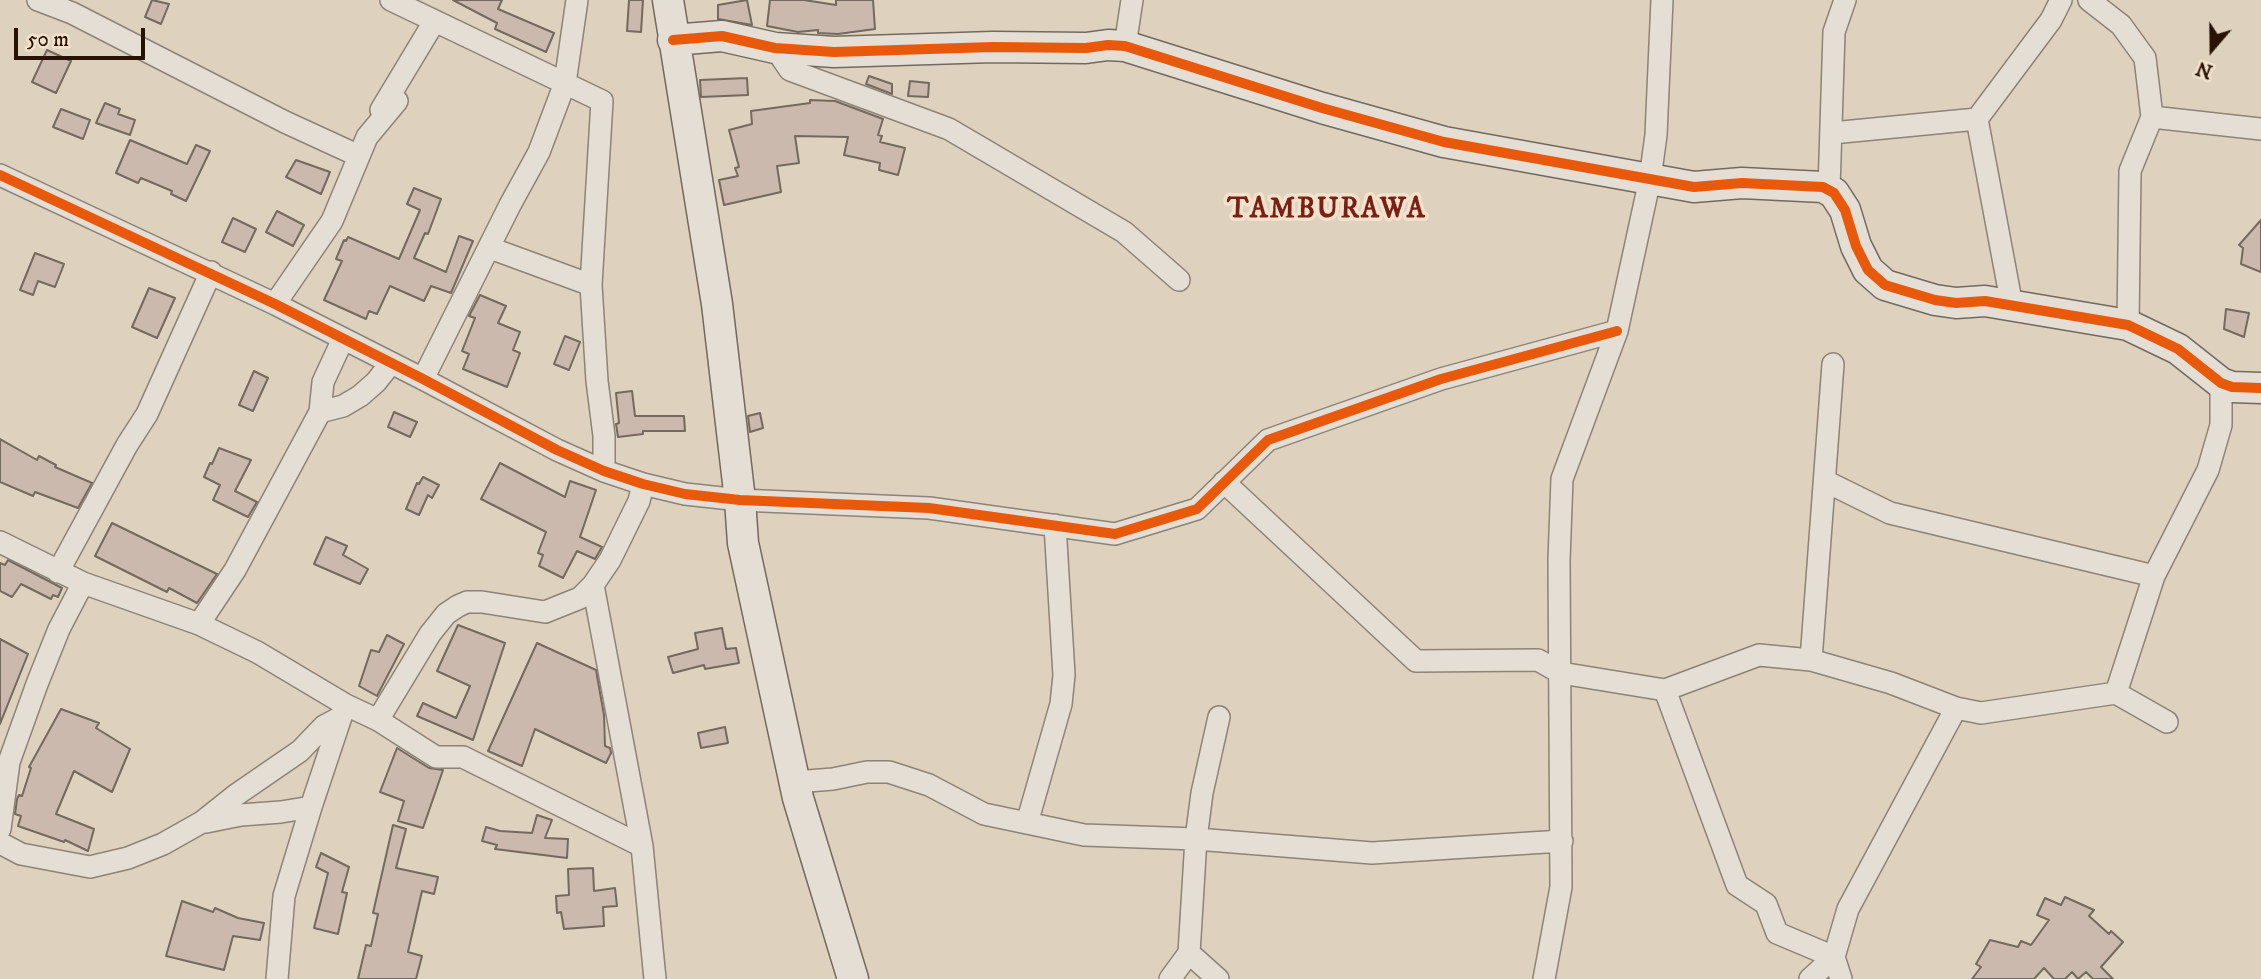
<!DOCTYPE html>
<style>
body{margin:0}
#map{position:relative;width:2261px;height:979px;overflow:hidden;background:#ded1be;font-family:"IM FELL DW Pica",serif}
canvas{display:block}
.north{position:absolute;left:2177px;top:14px;width:70px;height:70px;-webkit-text-stroke:5px #f2e2cc;paint-order:stroke;rotate:200deg;font-size:19px;font-weight:700;line-height:28px;text-align:center;color:#271203}
.north::after{content:'';display:block;margin:auto;width:24px;height:32px;background:#271203;clip-path:polygon(50% 0,100% 100%,50% 72%,0 100%)}
.scale{position:absolute;left:14px;top:28px;width:131px;height:32px;box-sizing:border-box;border:4px solid #271203;border-top:0;padding-left:9px;font-size:21px;line-height:24px;white-space:nowrap;color:#271203;-webkit-text-stroke:5px #f2e2cc;paint-order:stroke}
</style>
<div id="map">
<canvas width="2261" height="979"></canvas>
<div class="north">N</div>
<div class="scale">50 m</div>
</div>
<script>
const context = document.querySelector('canvas').getContext('2d');
context.lineJoin = 'round';
function paint(path, color) {
  context.fillStyle = color;
  context.fill(path, 'evenodd');
}
function shape(rows) {
  const path = new Path2D();
  for (const r of rows) {
    path.moveTo(r[0], r[1]);
    for (let i = 2; i < r.length; i += 2) path.lineTo(r[i], r[i + 1]);
  }
  return path;
}
function stroke(path, color, width, dash) {
  context.strokeStyle = color;
  context.lineWidth = width;
  context.lineCap = dash ? 'butt' : 'round';
  context.setLineDash(dash || []);
  context.stroke(path);
}
function write(font, color, halo, rows, align = 'center') {
  context.font = font + ' "IM FELL DW Pica",serif';
  context.lineWidth = 7;
  context.setLineDash([]);
  context.textBaseline = 'middle';
  context.strokeStyle = halo;
  context.fillStyle = color;
  for (const [text, x, y, turn = 0] of rows) {
    context.save();
    context.translate(x, y);
    context.rotate((+turn || 0) * Math.PI / 180);
    context.textAlign = isNaN(turn) ? turn : align;
    if (halo) context.strokeText(text, 0, 0);
    context.fillText(text, 0, 0);
    context.restore();
  }
}
const building = shape([
 [152,0,169,4,161,24,145,17,152,0],
 [453,0,502,0,498,9,554,33,546,52,495,29,497,23,453,0],
 [629,0,643,0,641,32,627,31,629,0],
 [747,0,752,25,718,19,718,5,747,0],
 [770,0,804,0,836,5,836,0,873,0,875,29,838,34,818,33,818,30,798,32,767,26,770,0],
 [47,50,71,61,56,93,32,82,47,50],
 [869,76,892,84,892,94,866,84,869,76],
 [747,78,748,95,701,97,700,80,747,78],
 [910,81,929,83,928,97,908,96,910,81],
 [810,100,835,101,883,119,878,135,882,136,880,142,905,148,898,175,879,170,880,163,844,155,848,137,795,136,799,163,777,166,781,192,724,205,719,180,738,176,735,168,739,167,729,130,752,124,751,111,810,103,810,100],
 [105,103,120,109,118,114,135,120,130,135,96,123,105,103],
 [61,109,90,120,83,139,53,127,61,109],
 [130,140,187,164,196,145,210,151,186,201,171,194,172,191,141,178,138,183,116,173,130,140],
 [296,160,330,172,321,194,286,177,296,160],
 [414,188,441,199,428,234,425,233,414,258,446,272,459,236,473,241,451,293,431,286,424,301,390,286,377,314,369,311,366,319,324,300,342,261,336,259,344,240,346,241,348,237,399,259,420,210,407,204,414,188],
 [277,211,304,225,293,246,266,232,277,211],
 [233,218,256,229,245,252,222,242,233,218],
 [2261,220,2261,272,2241,264,2243,248,2239,245,2261,220],
 [35,253,64,264,55,287,38,281,33,295,20,290,35,253],
 [149,288,175,298,157,338,132,327,149,288],
 [480,295,506,306,498,323,520,332,513,350,520,353,507,387,463,369,469,354,462,351,475,318,469,316,480,295],
 [2226,309,2249,313,2244,337,2224,329,2226,309],
 [565,336,580,342,569,370,554,364,565,336],
 [254,371,268,378,253,411,239,405,254,371],
 [632,391,635,416,684,416,685,431,643,431,643,434,618,437,616,424,619,423,616,393,632,391],
 [394,412,417,422,410,437,388,427,394,412],
 [760,413,763,428,750,432,748,416,760,413],
 [0,439,37,460,39,456,56,465,55,467,92,483,78,508,35,492,33,496,0,482,0,439],
 [219,448,251,460,235,491,257,502,248,517,213,500,220,485,204,477,210,463,212,464,219,448],
 [500,463,565,497,570,481,596,490,580,537,602,547,595,559,577,551,563,578,539,566,543,555,538,553,546,532,481,499,500,463],
 [423,477,439,485,432,498,428,495,419,515,406,509,417,483,419,484,423,477],
 [112,523,217,574,197,603,169,588,167,592,95,556,112,523],
 [326,537,347,546,343,555,368,569,360,584,314,564,326,537],
 [8,560,62,588,58,597,53,595,51,599,21,584,12,597,0,591,0,563,5,565,8,560],
 [458,625,505,643,473,740,417,716,423,703,456,718,470,686,437,671,458,625],
 [722,628,726,649,736,648,739,663,705,669,704,665,673,673,668,657,698,649,695,633,722,628],
 [387,635,404,644,377,696,359,686,371,650,379,652,387,635],
 [0,639,28,654,0,724,0,639],
 [537,643,596,670,604,715,605,746,610,748,611,753,606,763,535,729,522,766,488,751,537,643],
 [61,709,99,723,96,728,130,749,112,792,74,771,56,814,94,829,88,851,65,840,64,842,18,826,21,816,15,814,17,799,19,795,22,796,31,768,29,767,61,709],
 [725,727,728,743,701,748,698,733,725,727],
 [397,748,429,768,443,770,423,828,398,821,404,801,380,792,397,748],
 [537,815,552,820,545,838,568,839,567,858,495,849,497,845,482,841,486,827,500,831,532,833,537,815],
 [393,825,406,829,396,868,438,877,434,894,422,891,408,952,422,956,416,979,358,979,366,945,371,946,378,914,373,913,393,825],
 [321,853,349,867,342,892,347,893,338,934,314,928,328,873,316,867,321,853],
 [593,868,594,891,615,888,617,906,603,907,604,926,564,929,561,912,557,913,556,896,569,895,568,869,593,868],
 [2065,897,2094,910,2089,916,2109,934,2111,931,2123,942,2101,967,2113,979,2093,979,2086,972,2078,979,2072,972,2065,979,2054,979,2044,968,2034,979,1972,979,1981,967,1976,964,1990,940,2018,947,2021,941,2031,945,2049,920,2037,915,2045,898,2061,905,2065,897],
 [182,901,213,912,215,908,238,918,264,923,260,940,233,936,224,970,166,956,182,901]
]);
paint(building, '#cab9ac');
stroke(building, '#73695e', 2);
const street = shape([
 [38,0,72,13,285,122,359,156],
 [391,0,602,101,591,285,597,381,604,436,604,471],
 [2089,0,2121,25,2145,58,2152,117,2130,171,2128,325],
 [1125,46,1132,0],
 [775,48,790,70,949,129,1124,232,1179,280],
 [381,110,434,22],
 [2152,117,2261,129],
 [1977,119,2012,306],
 [1832,133,1977,119,2051,20,2061,0],
 [0,175,275,304,423,379,557,450,604,471,643,484,685,494,740,500,929,508,1115,534,1197,509,1268,440,1441,379,1617,331],
 [1829,189,1834,32,1845,0],
 [490,248,591,285],
 [275,304,332,221,367,137,397,101],
 [423,379,510,205,539,152,565,83,577,0],
 [320,412,343,406,360,396,376,382,391,363],
 [1825,481,1890,513,2154,576],
 [1224,482,1416,661,1538,660,1561,673,1665,690,1759,655,1811,660,1891,683,1956,708,1981,713,2116,693,2167,722],
 [0,542,83,583,199,624,257,652,346,705,378,720,436,757,463,757,642,846],
 [58,572,127,445,147,414,211,272],
 [593,585,642,846,655,979],
 [199,624,235,570,320,412,323,382,343,339],
 [1811,660,1833,364],
 [1665,690,1737,885,1766,904,1777,933,1834,957],
 [2116,693,2154,576,2208,470,2221,425,2221,383],
 [378,720,430,634,446,614,458,606,467,602,482,602,545,612,580,598,593,585,610,560,639,501,643,484],
 [795,782,833,779,867,772,889,772,929,785,984,814,1084,835,1196,839,1372,853,1562,841],
 [206,822,241,815,281,812,311,807],
 [1027,823,1061,704,1064,675,1055,525],
 [0,829,9,762,37,684,59,629,83,583],
 [0,843,21,854,90,867,128,858,163,844,202,822,236,795,300,751,324,726,341,717],
 [1189,953,1218,979],
 [1834,957,1841,979],
 [277,979,284,896,311,807,343,711],
 [1170,979,1189,953,1196,839,1202,793,1219,717],
 [1544,979,1561,887,1559,560,1562,479,1617,331,1650,179,1656,135,1662,0],
 [1810,979,1834,957,1848,909,1956,708]
]);
const secondary = shape([
 [668,0,717,304,740,500,743,543,798,798,853,979],
 [673,40,722,36,775,48,834,52,993,47,1086,48,1108,45,1125,46,1322,108,1444,142,1694,187,1742,183,1823,187,1834,193,1845,210,1856,246,1868,270,1885,285,1935,300,1956,303,1985,301,2128,325,2178,349,2221,383,2232,387,2261,388]
]);
stroke(street, '#8d8376', 24);
stroke(secondary, '#73695e', 33);
stroke(street, '#e5ded4', 21);
stroke(secondary, '#e5ded4', 30);
stroke(shape([
 [673,40,722,36,775,48,834,52,993,47,1086,48,1108,45,1125,46,1322,108,1444,142,1694,187,1742,183,1823,187,1834,193,1845,210,1856,246,1868,270,1885,285,1935,300,1956,303,1985,301,2128,325,2178,349,2221,383,2232,387,2261,388],
 [0,175,275,304,423,379,557,450,604,471,643,484,685,494,740,500,929,508,1115,534,1197,509,1268,440,1441,379,1617,331]
]), '#e8590c', 10);
context.letterSpacing = '2px';
write('bold 28px', '#7a1f14', '#f2e2cc', [
 ["TAMBURAWA",1327,211]
]);
context.letterSpacing = '0px';
</script>
